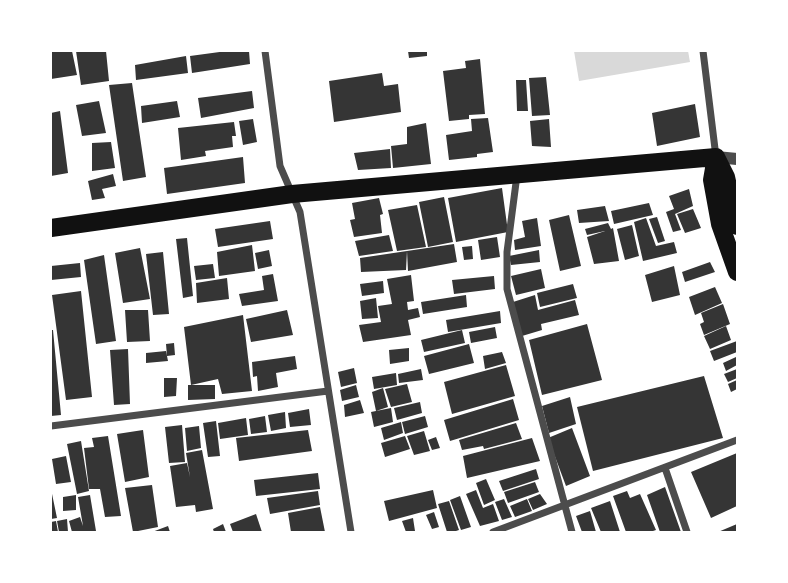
<!DOCTYPE html>
<style>
body{margin:0}
#map{position:relative;width:788px;height:583px;overflow:hidden;background:#fff;font-family:Signika,sans-serif}
canvas{display:block}
.frame{position:absolute;inset:0;border:52px solid #fff;pointer-events:none}
</style>
<div id="map">
<canvas width="788" height="583"></canvas>
<div class="frame"></div>
</div>
<script>
const context = document.querySelector('canvas').getContext('2d');
context.lineJoin = 'round';
function paint(path, color) {
  context.fillStyle = color;
  context.fill(path, 'evenodd');
}
function shape(rows) {
  const path = new Path2D();
  for (const r of rows) {
    path.moveTo(r[0], r[1]);
    for (let i = 2; i < r.length; i += 2) path.lineTo(r[i], r[i + 1]);
  }
  return path;
}
function stroke(path, color, width, dash) {
  context.strokeStyle = color;
  context.lineWidth = width;
  context.lineCap = dash ? 'butt' : 'round';
  context.setLineDash(dash || []);
  context.stroke(path);
}
paint(shape([
 [574,51,688,51,690,62,579,81]
]), '#d9d9d9');
paint(shape([
 [51,51,72,51,77,75,51,79],
 [76,51,106,51,109,81,81,85],
 [227,51,249,51,250,64,192,73,190,56],
 [408,51,427,51,427,56,409,58],
 [186,56,188,73,136,80,135,65],
 [480,59,485,114,469,115,469,119,449,121,443,71,466,68,465,61],
 [382,73,384,86,398,84,401,112,334,122,329,81],
 [546,77,550,115,532,116,529,78],
 [516,80,526,80,528,111,517,111],
 [132,83,146,177,123,181,109,85],
 [252,91,254,108,201,118,198,98],
 [99,101,106,133,82,136,76,105],
 [177,101,180,117,142,123,141,106],
 [695,104,700,137,657,146,652,113],
 [60,111,68,173,51,176,51,113],
 [488,118,493,152,477,154,477,157,449,160,446,135,472,131,471,119],
 [253,119,257,142,243,145,239,121],
 [549,119,551,147,532,146,530,121],
 [234,122,236,136,232,136,233,147,205,151,206,156,181,160,178,128],
 [426,123,431,164,393,168,391,146,407,144,407,127],
 [111,142,115,168,92,171,92,143],
 [390,149,391,168,358,170,354,153],
 [243,157,245,183,167,194,164,168],
 [113,174,116,186,102,189,105,198,92,200,88,181],
 [502,188,508,232,456,242,448,198],
 [689,189,693,206,675,214,681,230,673,232,666,212,674,209,669,196],
 [444,197,453,242,428,247,419,202],
 [379,198,383,214,380,215,382,233,354,237,350,220,355,219,352,203],
 [649,203,653,215,614,224,611,211],
 [417,205,426,247,397,251,388,210],
 [605,206,609,221,579,223,577,210],
 [693,209,701,228,685,233,677,214],
 [569,215,581,266,560,271,549,220],
 [657,217,665,241,658,243,649,219],
 [537,218,541,246,515,250,514,240,525,237,522,221],
 [646,218,656,246,674,242,677,253,643,261,634,222],
 [270,221,273,239,218,247,215,229],
 [608,223,611,229,613,228,619,261,594,264,587,237,605,231,587,235,585,229],
 [632,225,639,256,625,260,617,229],
 [389,235,393,251,359,256,355,241],
 [497,237,500,257,481,260,478,240],
 [187,238,193,296,183,298,176,239],
 [454,244,457,262,408,271,407,251],
 [252,245,255,271,219,276,217,252],
 [472,246,473,259,464,260,462,247],
 [140,248,150,299,123,303,115,253],
 [269,250,272,266,258,269,255,253],
 [539,250,540,262,511,265,509,256],
 [407,251,406,270,361,272,360,258],
 [163,252,169,314,153,315,146,254],
 [104,255,116,341,96,344,84,260],
 [710,262,715,272,685,282,682,272],
 [80,263,81,277,51,280,51,266],
 [213,264,215,278,196,280,194,266],
 [674,266,680,295,652,302,645,275],
 [541,269,545,288,516,295,511,276],
 [273,274,278,301,242,306,239,294,264,290,262,276],
 [411,275,414,301,407,302,408,310,418,308,420,317,408,320,411,335,363,342,359,325,381,322,378,306,392,304,387,279],
 [494,276,495,289,454,294,452,280],
 [227,278,229,299,197,303,196,283],
 [383,281,384,293,362,296,360,284],
 [573,284,577,298,540,307,537,293],
 [715,287,722,303,695,315,689,297],
 [81,291,92,397,66,400,52,295],
 [466,295,467,307,423,314,421,302],
 [535,295,538,310,575,300,579,315,541,324,542,330,522,336,513,302],
 [376,298,378,318,362,319,360,301],
 [723,304,730,324,704,335,700,324,704,322,701,313],
 [125,310,148,310,150,341,127,342],
 [287,310,293,335,251,342,246,319],
 [500,311,501,323,448,332,446,320],
 [243,315,252,391,222,394,218,379,191,385,184,327],
 [587,324,602,380,542,395,529,340],
 [726,326,731,340,710,349,704,336],
 [495,327,497,338,471,343,469,332],
 [51,330,53,330,61,415,51,416],
 [462,330,465,343,424,352,421,340],
 [737,341,737,352,714,361,710,351],
 [174,343,175,355,167,356,166,344],
 [469,344,474,363,429,374,424,356],
 [409,348,409,361,390,364,389,350],
 [128,349,130,404,114,405,110,350],
 [166,351,168,361,146,363,146,353],
 [502,352,506,363,485,369,483,356],
 [295,356,297,369,276,373,278,387,258,391,257,376,253,377,252,362],
 [736,357,737,365,726,371,723,363],
 [506,365,515,396,452,414,444,382],
 [354,368,357,383,341,387,338,372],
 [421,369,423,380,399,383,398,374],
 [737,369,737,378,728,382,724,374],
 [396,373,397,385,374,389,372,377],
 [704,376,723,438,593,471,577,407],
 [164,378,177,378,176,396,164,397],
 [737,380,737,389,731,392,728,384],
 [407,384,412,402,391,407,385,389],
 [188,385,215,385,215,399,188,400],
 [356,385,359,397,342,401,340,390],
 [383,388,388,407,376,411,372,392],
 [570,397,576,424,549,433,542,406],
 [513,399,519,420,450,441,444,420],
 [360,400,364,413,345,417,344,405],
 [420,402,422,413,397,420,394,408],
 [391,408,393,422,374,427,371,412],
 [309,409,311,425,290,427,288,413],
 [285,412,286,428,271,431,268,415],
 [265,416,267,432,251,434,249,419],
 [425,416,428,427,405,434,402,422],
 [246,418,248,435,220,439,218,423],
 [216,421,220,456,208,457,203,423],
 [401,422,403,433,384,440,381,428],
 [516,423,522,439,484,449,483,446,462,450,459,440],
 [182,425,185,462,169,463,165,427],
 [199,426,201,448,187,451,185,428],
 [572,428,590,476,566,486,548,438],
 [143,430,149,477,125,482,117,434],
 [308,430,312,451,239,461,236,438],
 [424,431,430,451,414,455,407,436],
 [108,436,121,516,105,517,100,489,89,489,84,448,94,447,92,438],
 [405,436,410,449,385,457,381,443],
 [436,437,440,448,432,450,428,440],
 [532,438,540,461,467,478,463,456],
 [81,441,89,491,77,494,67,444],
 [202,450,213,509,196,512,195,505,176,507,170,466,187,463,190,477,186,453],
 [737,453,737,506,711,518,691,472],
 [66,456,71,482,56,484,52,459],
 [536,469,539,479,503,491,499,481],
 [318,473,320,489,256,496,254,480],
 [486,479,495,500,484,505,476,483],
 [535,482,539,492,508,503,504,492],
 [152,485,158,527,133,532,125,488],
 [665,487,681,532,660,532,647,495],
 [51,489,57,518,51,519],
 [433,490,437,508,389,521,384,501],
 [476,490,483,508,493,504,499,521,480,526,466,494],
 [318,491,320,505,270,514,267,498],
 [627,491,630,498,640,494,656,530,650,532,626,532,613,496],
 [540,494,547,504,533,510,528,499],
 [76,495,76,510,63,511,63,497],
 [90,495,96,531,72,532,69,521,80,517,83,526,78,497],
 [460,496,471,527,461,530,450,500],
 [504,499,512,517,502,520,495,502],
 [527,499,532,511,515,517,510,506],
 [449,501,459,530,453,532,447,532,438,504],
 [610,501,620,532,601,532,591,508],
 [320,507,325,532,291,532,288,513],
 [590,511,596,532,582,532,576,516],
 [434,512,439,527,432,529,426,515],
 [256,514,262,532,233,532,230,524],
 [413,518,415,531,406,532,402,521],
 [67,519,68,532,59,532,57,521],
 [56,521,58,532,51,532,51,522],
 [223,524,226,532,214,532,213,529],
 [737,524,737,532,718,532],
 [168,526,170,532,152,532]
]), '#353535');
stroke(shape([
 [265,51,280,166,300,212,351,532],
 [703,51,716,157],
 [517,175,507,252,507,289,572,532],
 [51,426,328,391],
 [665,468,687,532],
 [493,532,737,440]
]), '#4c4c4c', 7);
stroke(shape([
 [716,157,737,159]
]), '#4c4c4c', 12);
stroke(shape([
 [716,157,712,180,720,224,737,272],
 [716,157,726,177,737,226],
 [51,228,292,194,716,157]
]), '#111', 18);
</script>
